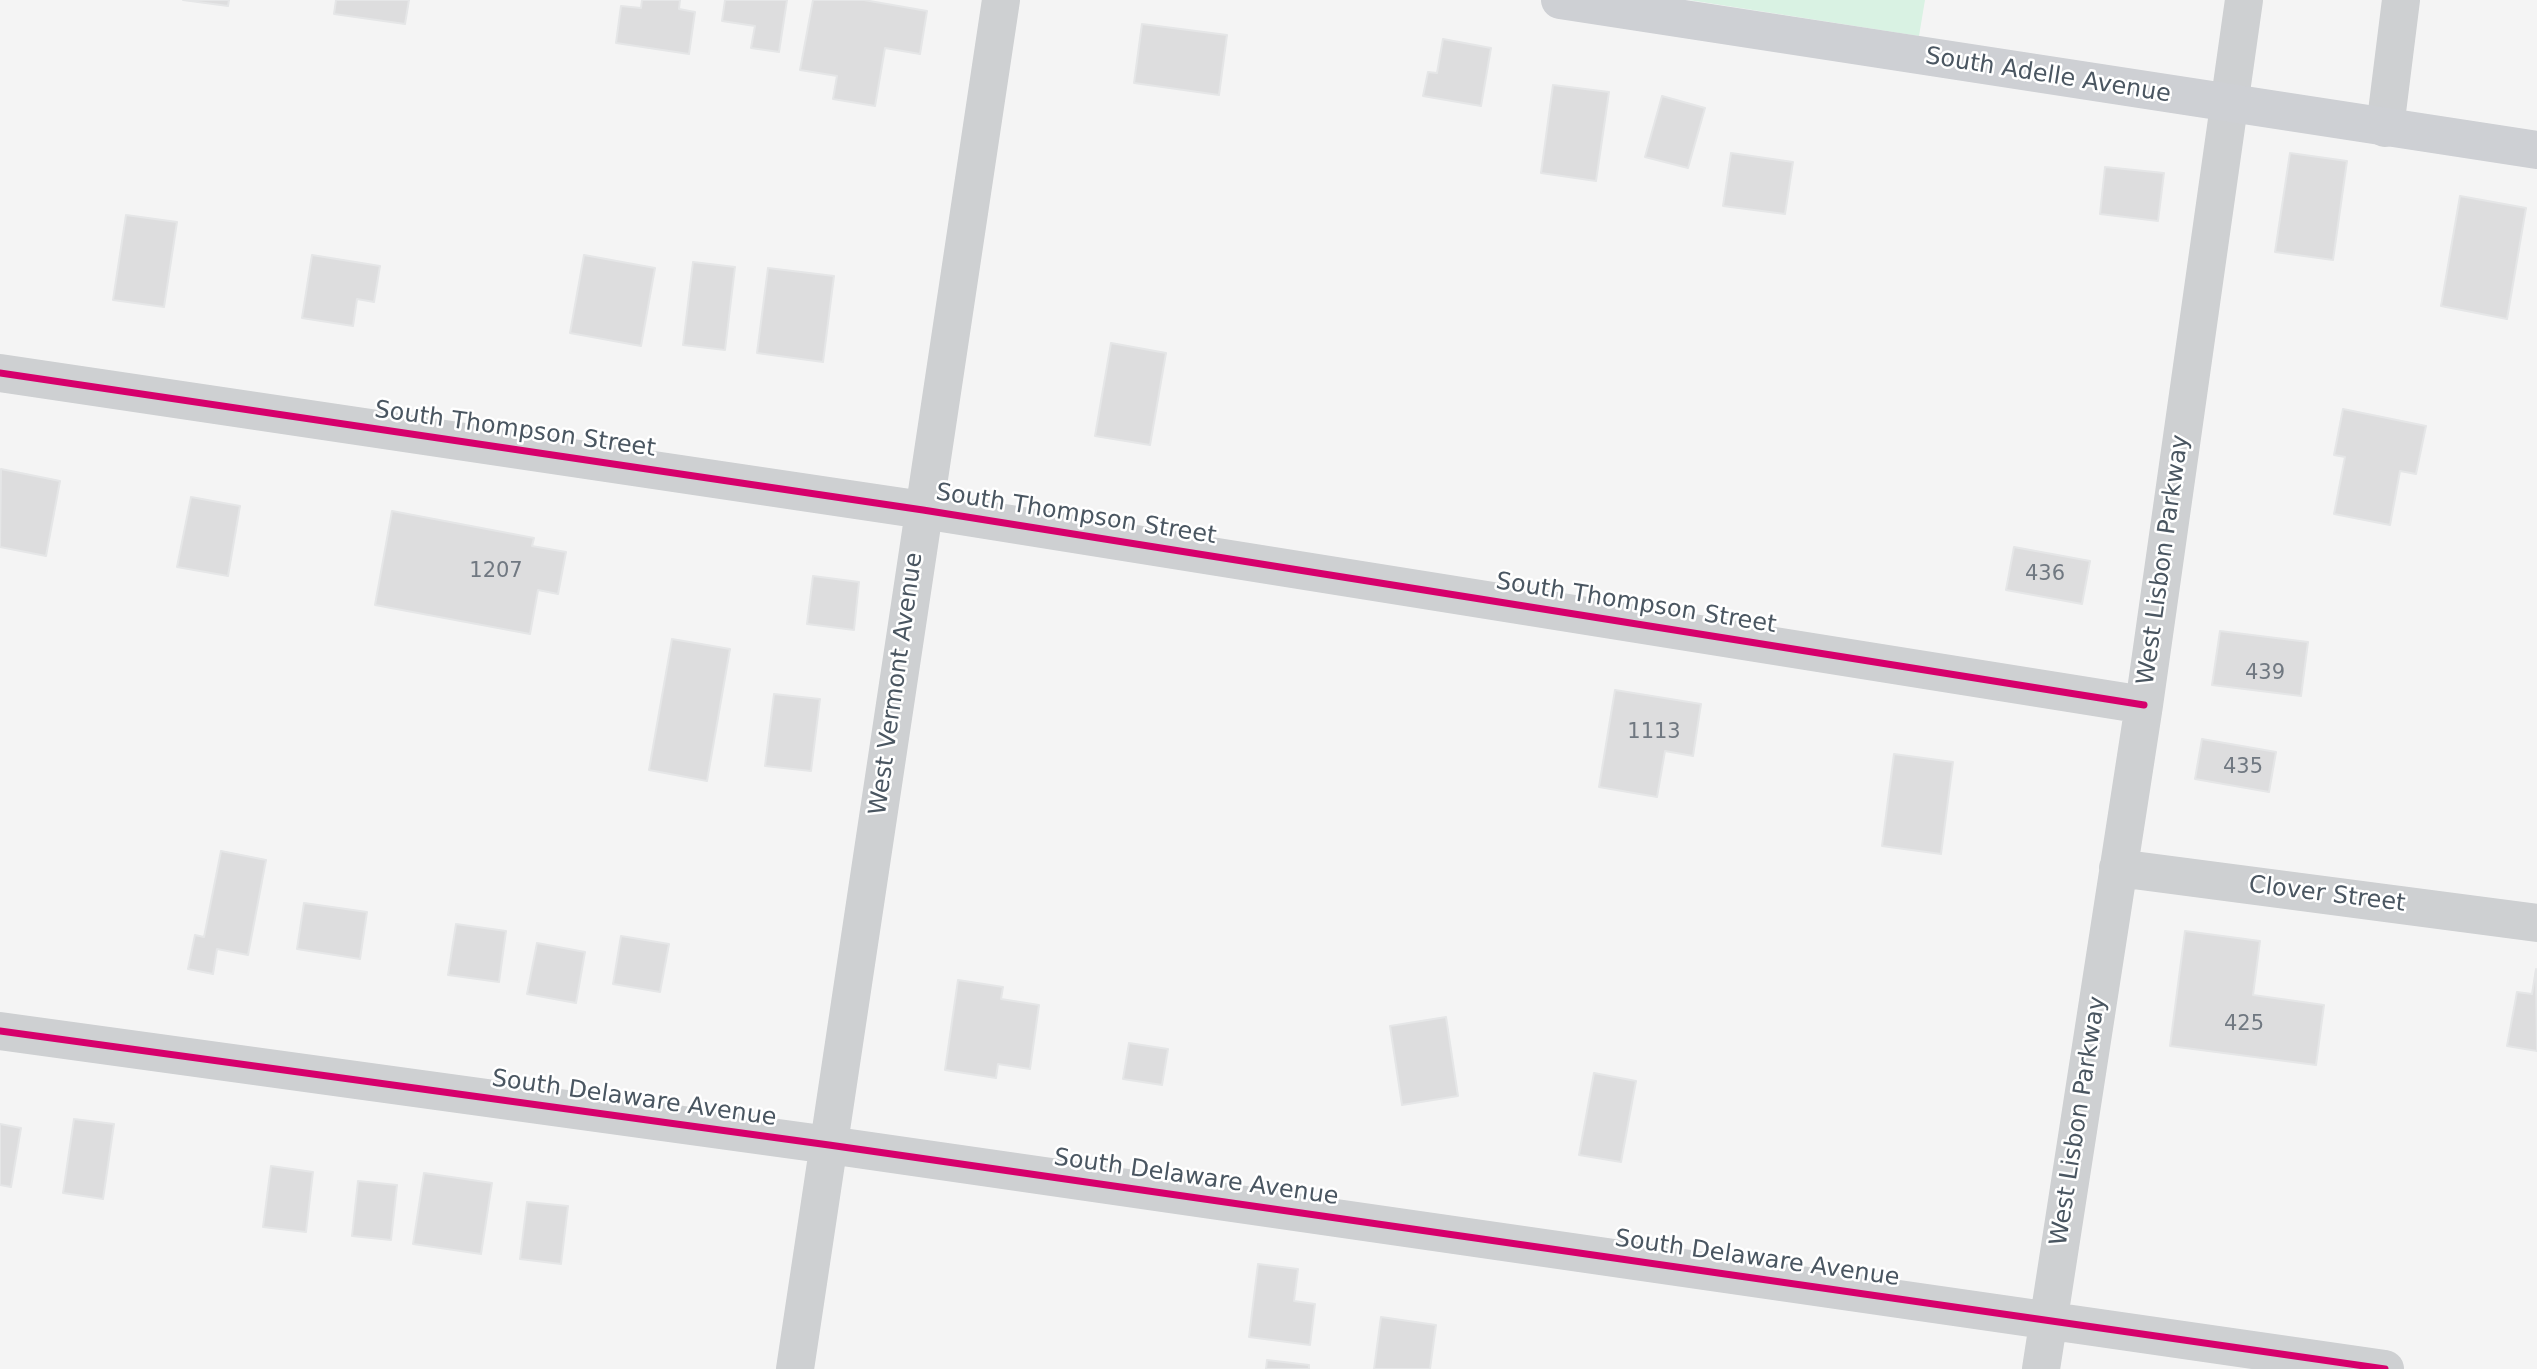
<!DOCTYPE html>
<style>
body{margin:0}
canvas{display:block;background:#f4f4f4}
</style>
<canvas width="2537" height="1369"></canvas>
<script>
const context = document.querySelector('canvas').getContext('2d');
context.lineJoin = 'round';
function paint(path, color) {
  context.fillStyle = color;
  context.fill(path, 'evenodd');
}
function shape(rows) {
  const path = new Path2D();
  for (const r of rows) {
    path.moveTo(r[0], r[1]);
    for (let i = 2; i < r.length; i += 2) path.lineTo(r[i], r[i + 1]);
  }
  return path;
}
function stroke(path, color, width, dash) {
  context.strokeStyle = color;
  context.lineWidth = width;
  context.lineCap = dash ? 'butt' : 'round';
  context.setLineDash(dash || []);
  context.stroke(path);
}
function write(font, color, halo, rows, align = 'center') {
  context.font = font + ' "DejaVu Sans",sans-serif';
  context.lineWidth = 5;
  context.setLineDash([]);
  context.textBaseline = 'middle';
  context.strokeStyle = halo;
  context.fillStyle = color;
  for (const [text, x, y, turn = 0] of rows) {
    context.save();
    context.translate(x, y);
    context.rotate((+turn || 0) * Math.PI / 180);
    context.textAlign = isNaN(turn) ? turn : align;
    if (halo) context.strokeText(text, 0, 0);
    context.fillText(text, 0, 0);
    context.restore();
  }
}
paint(shape([
 [1689,0,1925,0,1919,36]
]), '#d9f2e3');
const building = shape([
 [183,0,229,0,228,6,183,0],
 [336,0,409,0,405,24,334,14,336,0],
 [642,0,680,0,679,9,695,12,689,54,616,43,621,6,641,8,642,0],
 [725,0,787,0,779,52,751,48,755,26,722,21,725,0],
 [813,0,864,0,927,11,920,54,885,48,875,106,833,99,837,76,800,70,813,0],
 [1142,24,1227,35,1219,95,1134,83,1142,24],
 [1443,39,1491,48,1481,106,1423,96,1428,72,1437,73,1443,39],
 [1553,85,1609,92,1596,181,1541,173,1553,85],
 [1662,96,1705,108,1688,168,1645,157,1662,96],
 [1731,153,1793,162,1785,214,1723,206,1731,153],
 [2290,153,2347,161,2333,260,2275,252,2290,153],
 [2105,167,2164,173,2158,221,2100,214,2105,167],
 [2460,196,2526,208,2507,319,2441,306,2460,196],
 [126,215,177,222,164,307,113,300,126,215],
 [312,255,380,266,374,302,357,299,353,326,302,318,312,255],
 [584,255,655,268,641,346,570,333,584,255],
 [693,262,735,267,725,350,683,345,693,262],
 [768,268,834,276,823,362,757,353,768,268],
 [1111,343,1166,353,1150,445,1095,436,1111,343],
 [2343,409,2426,426,2416,474,2400,471,2390,525,2334,514,2345,457,2334,455,2343,409],
 [1,469,60,481,46,556,0,547,1,469],
 [191,497,240,506,228,576,177,567,191,497],
 [392,511,534,538,532,546,566,552,558,594,538,590,530,634,375,605,392,511],
 [2014,547,2090,561,2082,604,2006,590,2014,547],
 [813,576,859,582,854,630,807,624,813,576],
 [2220,631,2308,642,2301,696,2212,685,2220,631],
 [672,639,730,649,707,781,649,770,672,639],
 [1615,690,1701,704,1693,756,1665,751,1657,797,1599,787,1615,690],
 [774,694,820,699,811,771,765,766,774,694],
 [2202,739,2276,752,2269,792,2195,779,2202,739],
 [1894,754,1953,762,1941,854,1882,846,1894,754],
 [221,851,266,860,248,955,217,949,213,974,188,969,195,935,204,937,221,851],
 [304,903,367,912,360,959,297,949,304,903],
 [456,924,506,931,499,982,448,975,456,924],
 [2185,931,2260,941,2253,995,2324,1005,2316,1065,2170,1046,2185,931],
 [621,936,669,944,660,992,613,984,621,936],
 [537,943,585,952,576,1003,527,994,537,943],
 [2536,969,2537,1051,2507,1046,2517,992,2532,994,2536,969],
 [958,980,1003,987,1001,999,1039,1005,1030,1069,998,1064,996,1078,945,1070,958,980],
 [1446,1017,1458,1096,1402,1105,1390,1026,1446,1017],
 [1129,1043,1168,1049,1162,1085,1123,1079,1129,1043],
 [1594,1073,1636,1081,1621,1162,1579,1155,1594,1073],
 [74,1119,114,1124,103,1199,63,1193,74,1119],
 [0,1124,21,1128,11,1187,0,1185,0,1124],
 [271,1166,313,1172,306,1232,263,1227,271,1166],
 [424,1173,492,1183,481,1254,413,1244,424,1173],
 [358,1181,397,1185,391,1240,352,1236,358,1181],
 [527,1202,568,1206,561,1264,520,1259,527,1202],
 [1258,1264,1298,1269,1294,1301,1315,1304,1310,1345,1249,1337,1258,1264],
 [1381,1317,1436,1325,1430,1369,1374,1369,1381,1317],
 [1267,1360,1309,1365,1309,1369,1266,1369,1267,1360]
]);
paint(building, '#ddddde');
stroke(building, '#e5e6e7', 2);
stroke(shape([
 [2385,128,2401,0],
 [0,373,923,510,2144,705],
 [2118,868,2537,923],
 [0,1031,829,1145,2385,1369],
 [795,1369,1001,0],
 [2041,1369,2144,705,2244,0]
]), '#ced0d2', 38);
stroke(shape([
 [1560,0,2537,150]
]), '#ced0d4', 38);
stroke(shape([
 [0,373,923,510,2144,705],
 [0,1031,829,1145,2385,1369]
]), '#d6006c', 7);
write('21px', '#707881', null, [
 ["1207",496,572],
 ["436",2045,575],
 ["439",2265,674],
 ["1113",1654,733],
 ["435",2243,768],
 ["425",2244,1025]
]);
write('24px', '#4a5661', '#fff', [
 ["South Adelle Avenue",2048,76,9],
 ["South Thompson Street",515,430,8],
 ["South Thompson Street",1076,515,9],
 ["West Lisbon Parkway",2164,560,-82],
 ["South Thompson Street",1636,604,9],
 ["West Vermont Avenue",897,684,-82],
 ["Clover Street",2327,895,7],
 ["South Delaware Avenue",634,1099,8],
 ["West Lisbon Parkway",2079,1121,-81],
 ["South Delaware Avenue",1196,1178,8],
 ["South Delaware Avenue",1757,1259,8]
]);
</script>
